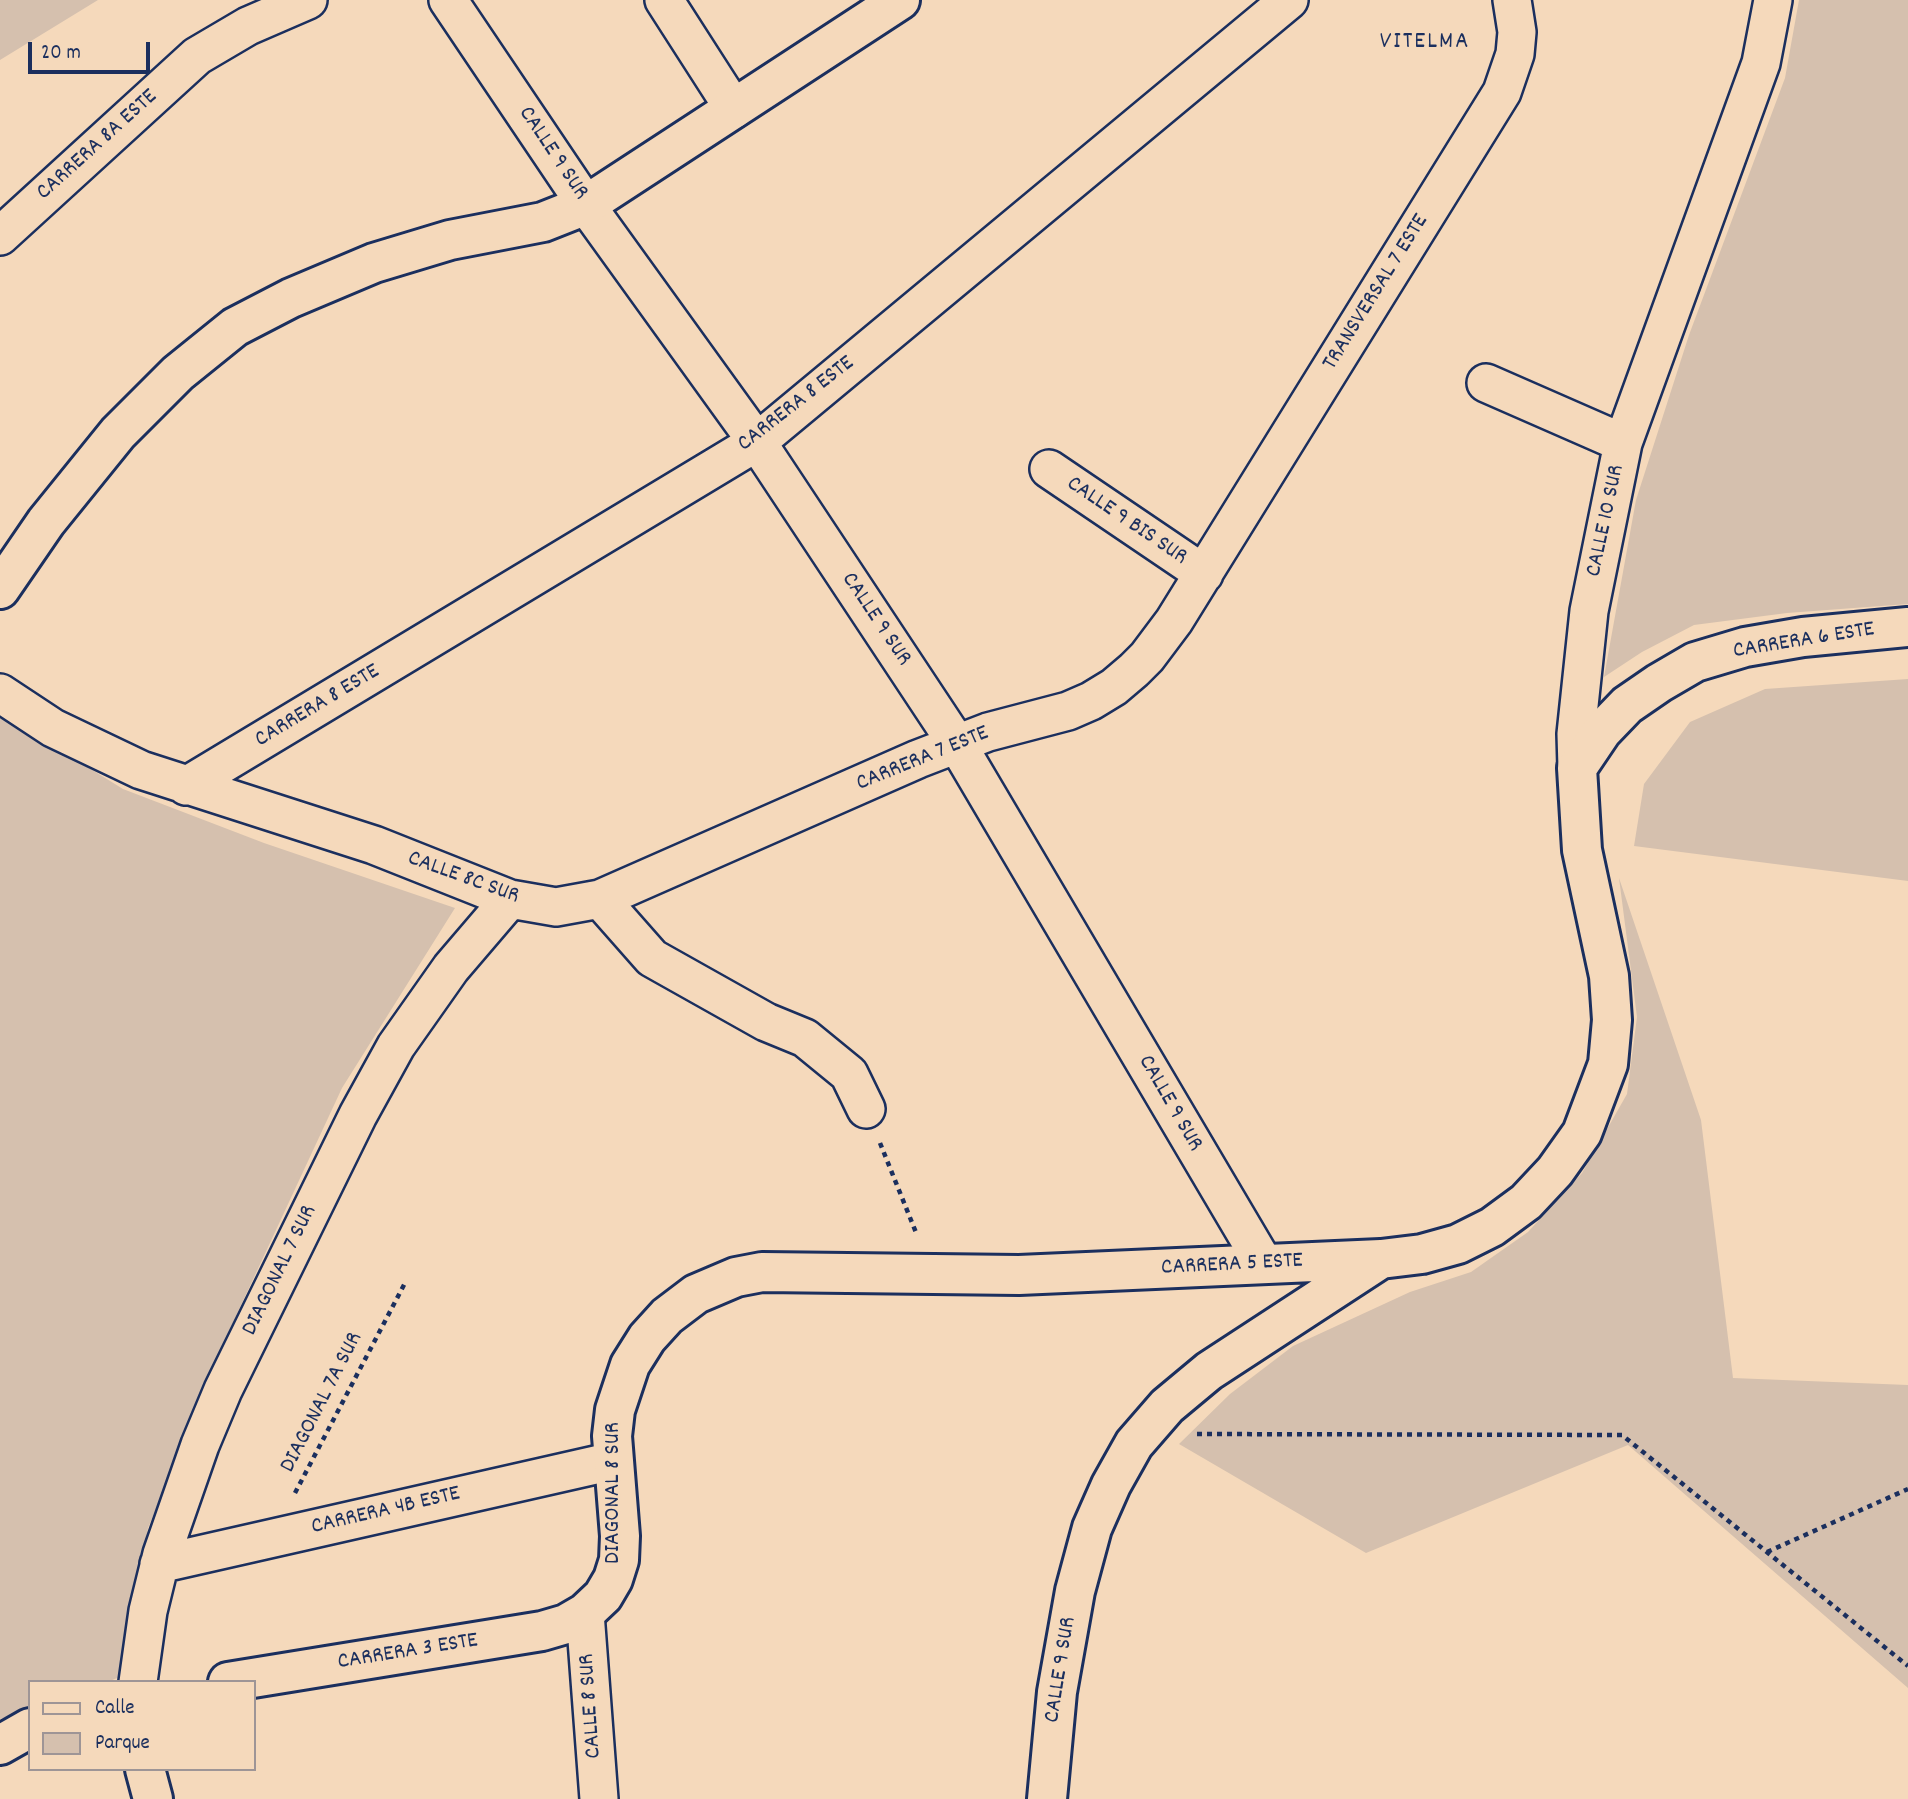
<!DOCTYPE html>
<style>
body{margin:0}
#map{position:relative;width:1908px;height:1799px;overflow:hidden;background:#f5d9bb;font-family:Dekko,sans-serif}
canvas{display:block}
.legend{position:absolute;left:28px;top:1680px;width:228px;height:91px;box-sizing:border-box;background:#f5d9bb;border:2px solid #9e9596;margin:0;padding:9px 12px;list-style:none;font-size:21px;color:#1b2f5e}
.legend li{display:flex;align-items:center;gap:14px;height:35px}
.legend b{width:35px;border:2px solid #9e9596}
.scale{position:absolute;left:28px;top:42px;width:122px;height:32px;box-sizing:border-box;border:4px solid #1b2f5e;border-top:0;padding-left:9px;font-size:21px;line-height:24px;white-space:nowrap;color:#1b2f5e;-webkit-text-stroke:5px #f5d9bb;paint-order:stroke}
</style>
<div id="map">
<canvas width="1908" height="1799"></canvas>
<ul class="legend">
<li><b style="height:9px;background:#f5d9bb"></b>Calle</li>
<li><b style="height:19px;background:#d5c0ae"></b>Parque</li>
</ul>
<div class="scale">20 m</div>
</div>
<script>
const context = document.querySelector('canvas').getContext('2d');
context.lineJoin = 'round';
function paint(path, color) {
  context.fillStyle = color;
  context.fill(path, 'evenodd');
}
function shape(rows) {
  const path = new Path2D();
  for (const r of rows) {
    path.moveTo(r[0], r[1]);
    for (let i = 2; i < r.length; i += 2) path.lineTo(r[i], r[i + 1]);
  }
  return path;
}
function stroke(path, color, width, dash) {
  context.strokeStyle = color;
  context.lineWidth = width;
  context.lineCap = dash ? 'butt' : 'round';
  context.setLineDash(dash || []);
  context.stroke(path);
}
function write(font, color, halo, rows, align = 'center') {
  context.font = font + ' Dekko,sans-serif';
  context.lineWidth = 5;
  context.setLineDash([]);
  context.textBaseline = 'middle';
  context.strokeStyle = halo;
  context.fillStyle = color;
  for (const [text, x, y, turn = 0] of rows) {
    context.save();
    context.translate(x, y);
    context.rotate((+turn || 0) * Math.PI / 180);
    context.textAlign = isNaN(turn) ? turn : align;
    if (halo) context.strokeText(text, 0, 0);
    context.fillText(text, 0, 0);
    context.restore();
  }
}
paint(shape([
 [0,0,98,0,0,60],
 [1799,0,1908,0,1908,604,1787,613,1694,625,1642,652,1604,677,1636,500,1689,335,1785,78],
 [1908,679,1908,881,1634,846,1644,784,1690,722,1765,689],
 [0,713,123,789,264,843,455,908,342,1088,229,1331,148,1528,120,1677,107,1682,30,1682,30,1709,0,1719],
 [1619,878,1701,1120,1733,1378,1908,1385,1908,1688,1628,1445,1366,1553,1179,1444,1230,1394,1293,1346,1410,1292,1471,1272,1528,1232,1582,1173,1627,1094,1637,1017]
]), '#d5c0ae');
const street = shape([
 [448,0,586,205,757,442,957,744,1264,1264],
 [664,0,734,109],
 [0,236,197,56,248,26,308,0],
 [1486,383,1623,443],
 [1049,469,1204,574],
 [0,693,53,728,141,770,374,845,510,899,556,907,600,899,918,759,988,732,1068,711,1091,701,1114,687,1134,670,1147,657,1174,621,1502,92,1515,54,1517,32,1512,0],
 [1577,768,1576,734,1589,611,1623,443,1761,63,1773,0],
 [186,786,757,442,1289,0],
 [600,899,652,958,766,1022,805,1038,849,1074,866,1109],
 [159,1564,613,1461],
 [585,1613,599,1799],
 [138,1682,148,1611,162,1554,200,1445,223,1390,358,1115,396,1046,451,968,510,899]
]);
const secondary = shape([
 [0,589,46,522,118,433,178,373,235,327,291,298,374,263,450,240,543,222,586,205,900,0],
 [228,1682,542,1631,566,1624,585,1613,603,1596,613,1579,619,1560,620,1536,612,1436,615,1410,630,1365,647,1338,667,1316,696,1294,736,1277,762,1272,1019,1275,1381,1259,1422,1254,1458,1244,1492,1227,1526,1202,1555,1171,1582,1133,1608,1064,1612,1020,1609,976,1582,850,1577,768,1602,731,1627,705,1659,683,1695,662,1745,647,1803,637,1908,627],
 [0,1745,30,1728],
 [145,1769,153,1799],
 [1047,1799,1057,1692,1075,1591,1092,1528,1111,1485,1134,1444,1167,1406,1209,1371,1379,1260]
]);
stroke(street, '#1b2f5e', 42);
stroke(secondary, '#1b2f5e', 44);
stroke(shape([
 [880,1143,917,1235],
 [1197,1434,1622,1435,1908,1666],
 [295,1493,405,1283],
 [1767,1552,1908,1489]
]), '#1b2f5e', 4.5, [5, 5]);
stroke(street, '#f5d9bb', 37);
stroke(secondary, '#f5d9bb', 38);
write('23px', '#1b2f5e', '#f5d9bb', [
 ["CARRERA 8A ESTE",98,146,-42],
 ["CALLE 9 SUR",552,154,56],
 ["TRANSVERSAL 7 ESTE",1377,293,-58],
 ["CARRERA 8 ESTE",797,405,-38],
 ["CALLE 10 SUR",1607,521,-78],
 ["CALLE 9 BIS SUR",1126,522,34],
 ["CALLE 9 SUR",875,620,56],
 ["CARRERA 6 ESTE",1804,642,-9],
 ["CARRERA 8 ESTE",318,707,-31],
 ["CARRERA 7 ESTE",923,760,-22],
 ["CALLE 8C SUR",463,879,20],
 ["CALLE 9 SUR",1169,1104,60],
 ["CARRERA 5 ESTE",1232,1266,-3],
 ["DIAGONAL 7 SUR",281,1271,-64],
 ["DIAGONAL 7A SUR",323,1403,-63],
 ["DIAGONAL 8 SUR",615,1493,-90],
 ["CARRERA 4B ESTE",386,1512,-13],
 ["CARRERA 3 ESTE",408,1653,-9],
 ["CALLE 9 SUR",1062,1670,-81],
 ["CALLE 8 SUR",592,1706,-94]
]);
context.letterSpacing = '2px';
write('24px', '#1b2f5e', '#f5d9bb', [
 ["VITELMA",1425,44]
]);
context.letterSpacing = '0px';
</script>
